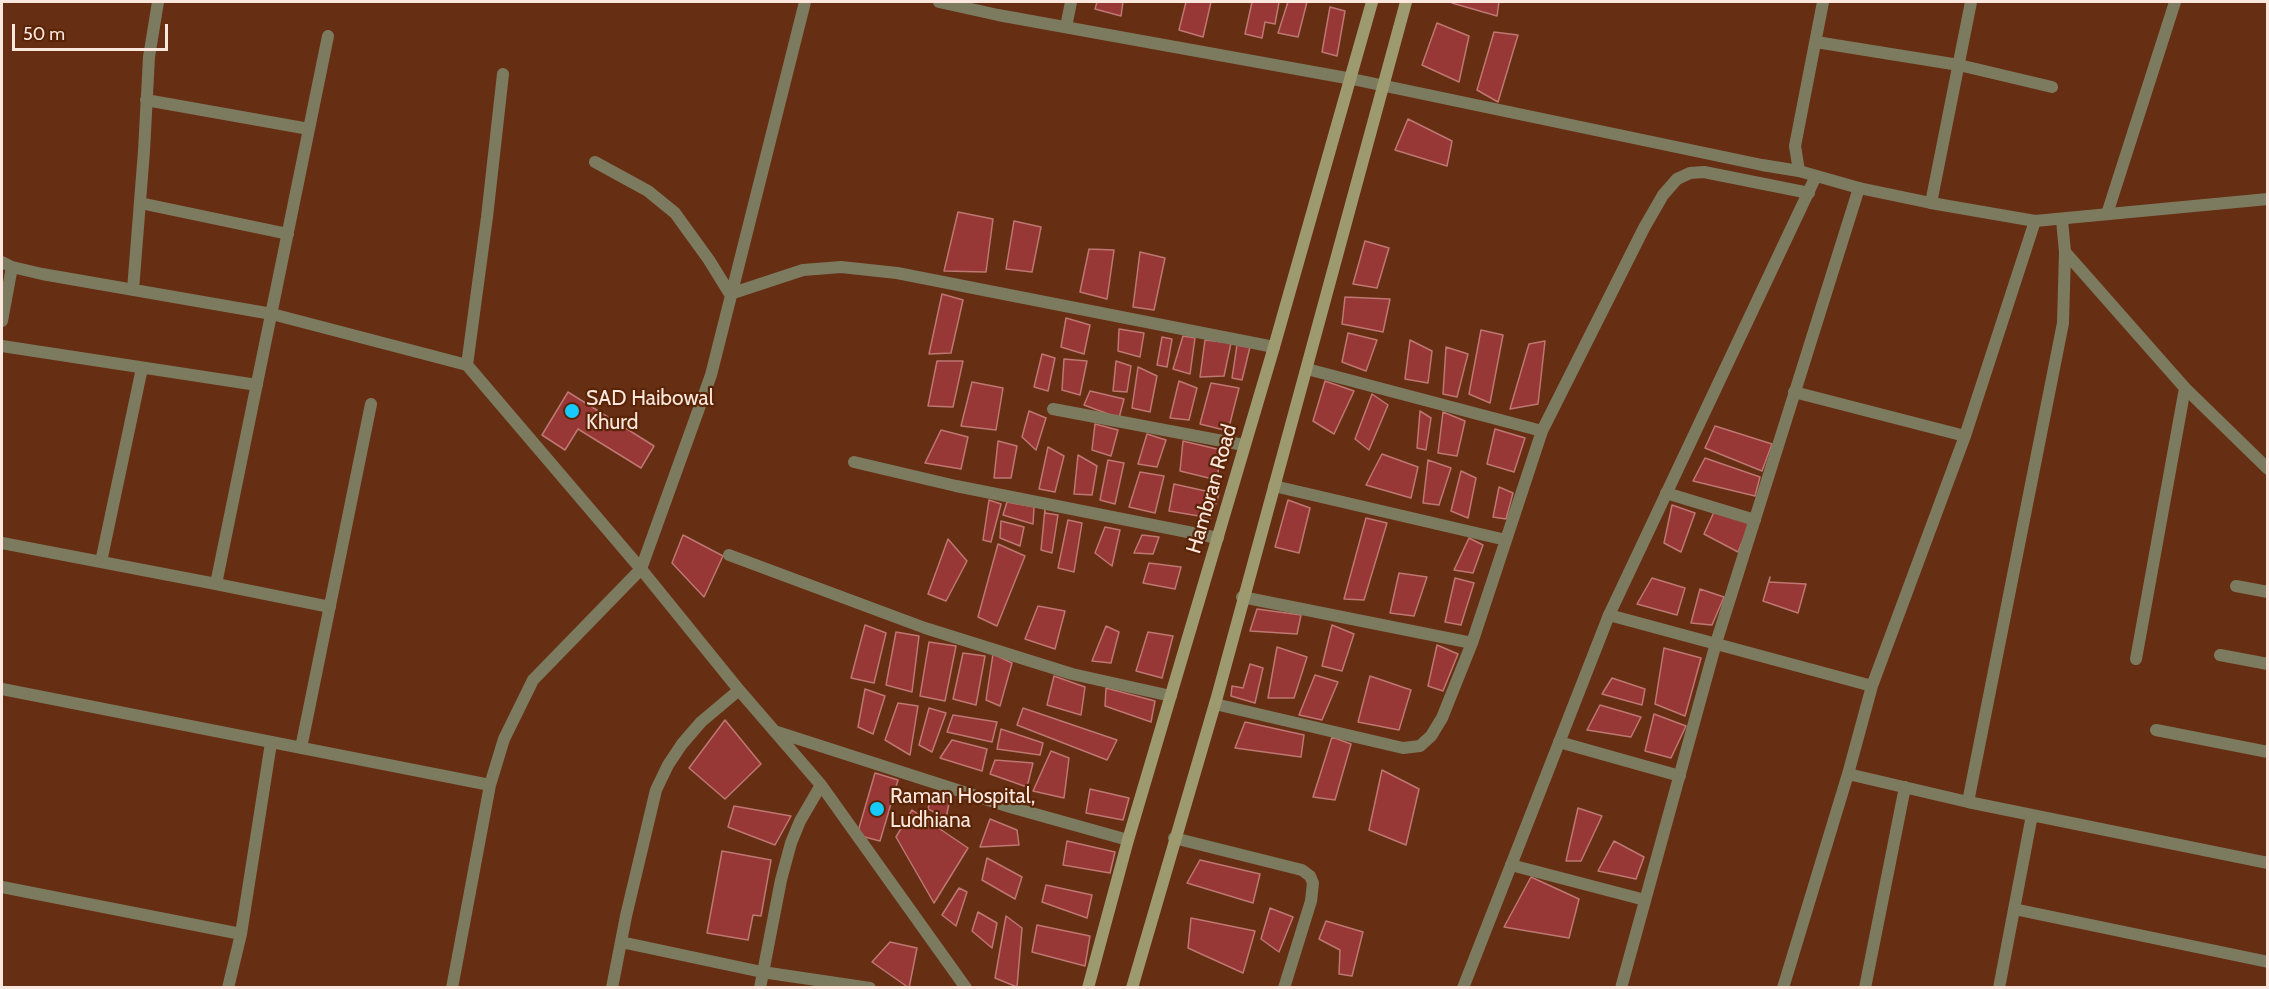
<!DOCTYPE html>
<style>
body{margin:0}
#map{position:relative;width:2269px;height:989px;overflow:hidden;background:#662f14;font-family:Cabin,sans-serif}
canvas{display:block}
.frame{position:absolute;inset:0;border:3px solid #fce7de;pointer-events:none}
.scale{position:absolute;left:12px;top:24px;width:156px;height:27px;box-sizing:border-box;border:3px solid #fce7de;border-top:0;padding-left:8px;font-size:18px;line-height:21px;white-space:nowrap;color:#fce7de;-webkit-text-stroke:4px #5a2407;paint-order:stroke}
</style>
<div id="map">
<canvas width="2269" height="989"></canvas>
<div class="frame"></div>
<div class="scale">50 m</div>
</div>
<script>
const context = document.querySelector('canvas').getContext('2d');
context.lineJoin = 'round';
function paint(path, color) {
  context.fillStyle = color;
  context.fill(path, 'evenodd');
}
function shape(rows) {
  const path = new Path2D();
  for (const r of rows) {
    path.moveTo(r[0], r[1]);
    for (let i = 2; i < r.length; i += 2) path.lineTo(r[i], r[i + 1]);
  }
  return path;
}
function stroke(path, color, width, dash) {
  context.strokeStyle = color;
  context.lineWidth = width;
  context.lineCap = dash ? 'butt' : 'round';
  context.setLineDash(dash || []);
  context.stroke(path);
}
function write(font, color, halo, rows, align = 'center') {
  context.font = font + ' Cabin,sans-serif';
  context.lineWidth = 4.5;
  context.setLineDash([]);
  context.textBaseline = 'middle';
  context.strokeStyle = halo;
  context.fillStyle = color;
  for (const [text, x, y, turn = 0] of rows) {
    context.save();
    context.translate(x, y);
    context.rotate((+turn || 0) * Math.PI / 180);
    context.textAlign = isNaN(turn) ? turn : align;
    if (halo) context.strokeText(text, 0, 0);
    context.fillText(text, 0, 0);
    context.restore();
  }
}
const building = shape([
 [1097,2,1123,2,1121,16,1095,9,1097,2],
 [1186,2,1211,2,1203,37,1179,30,1186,2],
 [1252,2,1279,2,1275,24,1265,22,1262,38,1245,34,1252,2],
 [1288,2,1307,2,1298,37,1278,33,1288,2],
 [1452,2,1499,2,1497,16,1452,3,1452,2],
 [1330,7,1345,11,1337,56,1322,52,1330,7],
 [1437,23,1469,36,1459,82,1422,65,1437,23],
 [1494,32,1518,35,1498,102,1477,90,1494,32],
 [1408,119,1452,141,1447,166,1395,150,1408,119],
 [958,212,993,219,986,272,944,271,958,212],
 [1014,221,1041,227,1032,272,1006,269,1014,221],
 [1365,241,1389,248,1377,288,1353,284,1365,241],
 [1089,249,1114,250,1107,299,1080,292,1089,249],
 [1140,252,1165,258,1154,310,1133,307,1140,252],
 [942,294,963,300,951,353,929,354,942,294],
 [1345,297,1390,299,1383,332,1342,324,1345,297],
 [1066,318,1090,325,1084,354,1061,347,1066,318],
 [1119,329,1144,333,1140,357,1118,351,1119,329],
 [1481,330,1503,335,1490,403,1469,394,1481,330],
 [1348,333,1377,340,1366,371,1342,362,1348,333],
 [1183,336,1195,338,1190,374,1173,369,1183,336],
 [1162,337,1172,339,1167,367,1157,365,1162,337],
 [1205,340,1231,343,1224,376,1200,377,1205,340],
 [1410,340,1432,351,1428,383,1405,379,1410,340],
 [1545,341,1538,404,1510,409,1529,344,1545,341],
 [1237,345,1250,347,1242,380,1232,378,1237,345],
 [1446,347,1468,354,1457,397,1443,394,1446,347],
 [1042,354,1055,358,1048,391,1034,387,1042,354],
 [1064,359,1087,361,1080,395,1062,390,1064,359],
 [937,361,963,361,953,407,928,406,937,361],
 [1116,361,1131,366,1127,392,1113,391,1116,361],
 [1138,367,1157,376,1150,412,1132,408,1138,367],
 [1179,381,1197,388,1189,420,1170,418,1179,381],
 [1325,381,1354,391,1334,434,1313,421,1325,381],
 [972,382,1003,388,996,430,961,426,972,382],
 [1211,383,1239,388,1228,431,1200,424,1211,383],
 [1090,391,1124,399,1119,418,1084,405,1090,391],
 [568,392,654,446,641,468,578,429,565,450,542,435,568,392],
 [1372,394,1388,405,1369,450,1355,439,1372,394],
 [1029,411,1046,418,1036,450,1022,437,1029,411],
 [1420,411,1431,418,1426,450,1417,448,1420,411],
 [1443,412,1465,421,1457,456,1438,453,1443,412],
 [1095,424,1118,430,1111,456,1092,450,1095,424],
 [1715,426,1772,444,1762,471,1705,448,1715,426],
 [1495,429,1525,438,1514,472,1487,464,1495,429],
 [941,430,968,437,961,469,925,463,941,430],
 [1147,434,1166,440,1157,467,1138,464,1147,434],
 [998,441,1017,446,1011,478,994,478,998,441],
 [1183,441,1221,450,1217,480,1180,471,1183,441],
 [1048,447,1064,456,1055,492,1039,489,1048,447],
 [1382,454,1418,467,1411,498,1366,485,1382,454],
 [1078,455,1097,466,1092,495,1074,494,1078,455],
 [1705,458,1760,477,1755,496,1693,481,1705,458],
 [1108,460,1124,463,1115,504,1100,500,1108,460],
 [1428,460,1451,468,1439,505,1423,503,1428,460],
 [1461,471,1476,478,1468,518,1451,511,1461,471],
 [1140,472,1164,476,1155,513,1129,507,1140,472],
 [1174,484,1219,494,1211,518,1169,511,1174,484],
 [1499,487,1513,493,1506,519,1493,517,1499,487],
 [989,500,1001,504,991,542,983,540,989,500],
 [1288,500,1310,508,1299,553,1275,547,1288,500],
 [1007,502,1034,507,1033,524,1003,515,1007,502],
 [1672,505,1695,513,1681,552,1664,543,1672,505],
 [1045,509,1045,513,1058,515,1052,553,1041,550,1045,509],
 [1714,512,1750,523,1738,552,1704,534,1714,512],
 [1366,518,1387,523,1364,600,1344,599,1366,518],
 [1068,520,1082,523,1074,572,1058,568,1068,520],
 [1001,521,1024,527,1020,546,1000,538,1001,521],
 [1105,527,1120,530,1112,566,1095,553,1105,527],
 [683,535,723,556,704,597,672,563,683,535],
 [1142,535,1159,537,1153,554,1134,553,1142,535],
 [1469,538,1483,545,1473,573,1454,570,1469,538],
 [948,539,967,561,946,601,928,594,948,539],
 [998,544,1025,556,997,626,978,617,998,544],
 [1149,563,1181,567,1175,589,1143,583,1149,563],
 [1399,573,1427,577,1414,616,1390,613,1399,573],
 [1770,577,1769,582,1806,584,1798,613,1763,601,1770,577],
 [1455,578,1474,583,1461,625,1445,622,1455,578],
 [1652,578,1685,588,1677,615,1637,604,1652,578],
 [1700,589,1724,597,1712,625,1691,623,1700,589],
 [1038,606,1065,611,1055,649,1025,639,1038,606],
 [1257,609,1301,615,1297,634,1250,631,1257,609],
 [865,625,886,633,874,683,851,678,865,625],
 [1332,625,1354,634,1342,671,1322,666,1332,625],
 [1106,626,1119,632,1111,663,1092,661,1106,626],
 [896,632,919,636,912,692,886,685,896,632],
 [1148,632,1173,636,1162,678,1136,671,1148,632],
 [929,642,956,646,945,701,920,696,929,642],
 [1437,645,1458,654,1443,691,1428,686,1437,645],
 [1277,647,1307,657,1294,698,1268,698,1277,647],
 [1664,648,1701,658,1685,716,1655,704,1664,648],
 [963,653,985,656,976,705,953,699,963,653],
 [993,654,1012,663,1000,706,986,700,993,654],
 [1250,664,1263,668,1255,703,1231,696,1232,686,1243,688,1250,664],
 [1315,675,1338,682,1322,720,1299,715,1315,675],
 [1054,676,1085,687,1081,715,1047,705,1054,676],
 [1370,676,1411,690,1399,730,1358,722,1370,676],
 [1612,678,1645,689,1642,705,1602,694,1612,678],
 [1106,688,1155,701,1151,722,1105,706,1106,688],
 [865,689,885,696,873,734,858,727,865,689],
 [898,703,918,706,910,755,885,740,898,703],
 [1600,705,1641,717,1631,737,1587,730,1600,705],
 [929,708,946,713,932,752,919,745,929,708],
 [1023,708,1117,740,1107,760,1017,725,1023,708],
 [1654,714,1686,726,1671,758,1645,751,1654,714],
 [953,715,997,722,992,742,947,732,953,715],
 [725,720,761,764,725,799,689,768,725,720],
 [1245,722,1304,735,1301,757,1235,748,1245,722],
 [1001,729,1043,743,1040,755,997,749,1001,729],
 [1332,737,1351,744,1335,800,1313,797,1332,737],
 [952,740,987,749,982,771,940,758,952,740],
 [1051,751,1069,758,1064,798,1033,791,1051,751],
 [995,760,1033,763,1027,787,990,774,995,760],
 [1382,770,1419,789,1406,845,1369,830,1382,770],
 [875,773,898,780,880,841,857,835,875,773],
 [1090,789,1129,798,1123,820,1086,813,1090,789],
 [932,793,950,799,946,818,928,809,932,793],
 [734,806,791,816,775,845,728,827,734,806],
 [1578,808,1602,816,1581,861,1566,861,1578,808],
 [912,810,968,848,934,903,896,837,912,810],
 [990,819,1017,830,1019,845,980,847,990,819],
 [1067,841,1115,852,1110,873,1063,865,1067,841],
 [1614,841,1644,857,1636,879,1598,871,1614,841],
 [722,851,771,860,761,916,753,915,748,940,707,933,722,851],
 [987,858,1022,877,1015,899,982,880,987,858],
 [1200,860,1260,874,1253,903,1187,883,1200,860],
 [1531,877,1579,899,1569,938,1504,927,1531,877],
 [1046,885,1092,895,1087,918,1042,902,1046,885],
 [959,888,967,892,956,926,942,915,959,888],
 [1270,908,1293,917,1279,952,1261,939,1270,908],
 [978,912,997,923,992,948,972,931,978,912],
 [1006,916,1022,928,1017,987,995,978,1006,916],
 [1191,918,1255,931,1243,973,1188,948,1191,918],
 [1326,921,1363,932,1352,976,1339,974,1340,950,1319,939,1326,921],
 [1037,925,1090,936,1085,966,1032,952,1037,925],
 [890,942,917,948,909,988,872,962,890,942]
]);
paint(building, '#973836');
stroke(building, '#be7772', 1.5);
stroke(shape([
 [939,2,998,15,1352,79],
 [1066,27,1071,2],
 [1816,42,1959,65,2052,87],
 [146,100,309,129],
 [595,162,648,191,675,213,709,260,730,294,803,270,841,267,897,273,1274,347],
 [1799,171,1795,146,1823,2],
 [140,203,288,234],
 [1931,203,1971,2],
 [2107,214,2175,2],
 [2065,252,2185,388,2136,659],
 [2,262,12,267,42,274,272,314,467,365,641,569,739,690,821,785,966,988],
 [133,290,144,151,149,57,158,2],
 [2,321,12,267],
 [2,346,257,385],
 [467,365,487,217,503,74],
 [1307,369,1542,431],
 [2185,388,2268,469],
 [1794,392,1965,436],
 [1053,409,1244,445],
 [854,462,956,486,1218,538],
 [1274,486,1506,540],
 [1666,493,1755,520],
 [2,543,216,584,328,36],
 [729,555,925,628,1072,674,1171,696],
 [101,562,142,368],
 [216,584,330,607],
 [2236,586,2268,592],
 [1242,597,1472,643],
 [1609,615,1872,686],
 [2220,655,2268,664],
 [2,689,490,785],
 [1215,704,1403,748,1420,746,1431,736,1442,718,1472,643,1542,431,1644,228,1663,195,1677,179,1690,173,1704,172,1809,193],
 [2156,730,2268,752],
 [774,731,1010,807,1128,840],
 [1559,742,1680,776],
 [301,748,371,404],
 [1848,774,1872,686,1965,436,2035,221],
 [1968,802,2268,863],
 [1174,838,1302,870,1310,876,1313,883,1311,901,1284,988],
 [1511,865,1645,900],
 [2,887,241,934],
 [2014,909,2268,962],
 [621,942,762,972,870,988],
 [228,988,241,934,271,743],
 [452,988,490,785,504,739,533,680,641,569,711,375,805,2],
 [612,988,626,916,656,790,668,765,682,744,701,722,739,690],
 [760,988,781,880,791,843,800,821,821,785],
 [1621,988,1716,643,1859,188],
 [1783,988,1848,774,1968,802,2063,323,2065,252,2062,220],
 [1865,988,1905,787],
 [1999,988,2032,815]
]), '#7d7b5f', 12);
stroke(shape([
 [1352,79,1762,165,1799,171,1859,188,1931,203,2035,221,2268,199],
 [1463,988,1609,615,1816,176]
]), '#7d7b5f', 12);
stroke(shape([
 [1088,988,1128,840,1274,347,1372,2],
 [1132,988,1217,697,1406,2]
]), '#9e9a6f', 12);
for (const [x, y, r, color] of [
 [572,411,8,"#16cafb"],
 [877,809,8,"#16cafb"]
]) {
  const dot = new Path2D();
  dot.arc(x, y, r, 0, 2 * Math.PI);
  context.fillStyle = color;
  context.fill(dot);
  stroke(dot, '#5a2407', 2);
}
write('21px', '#fce7de', '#5a2407', [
 ["SAD Haibowal",586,399],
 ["Khurd",586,423],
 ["Raman Hospital,",890,797],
 ["Ludhiana",890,821]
], 'left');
write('21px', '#fce7de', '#5a2407', [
 ["Hambran Road",1212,489,-74]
]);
</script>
